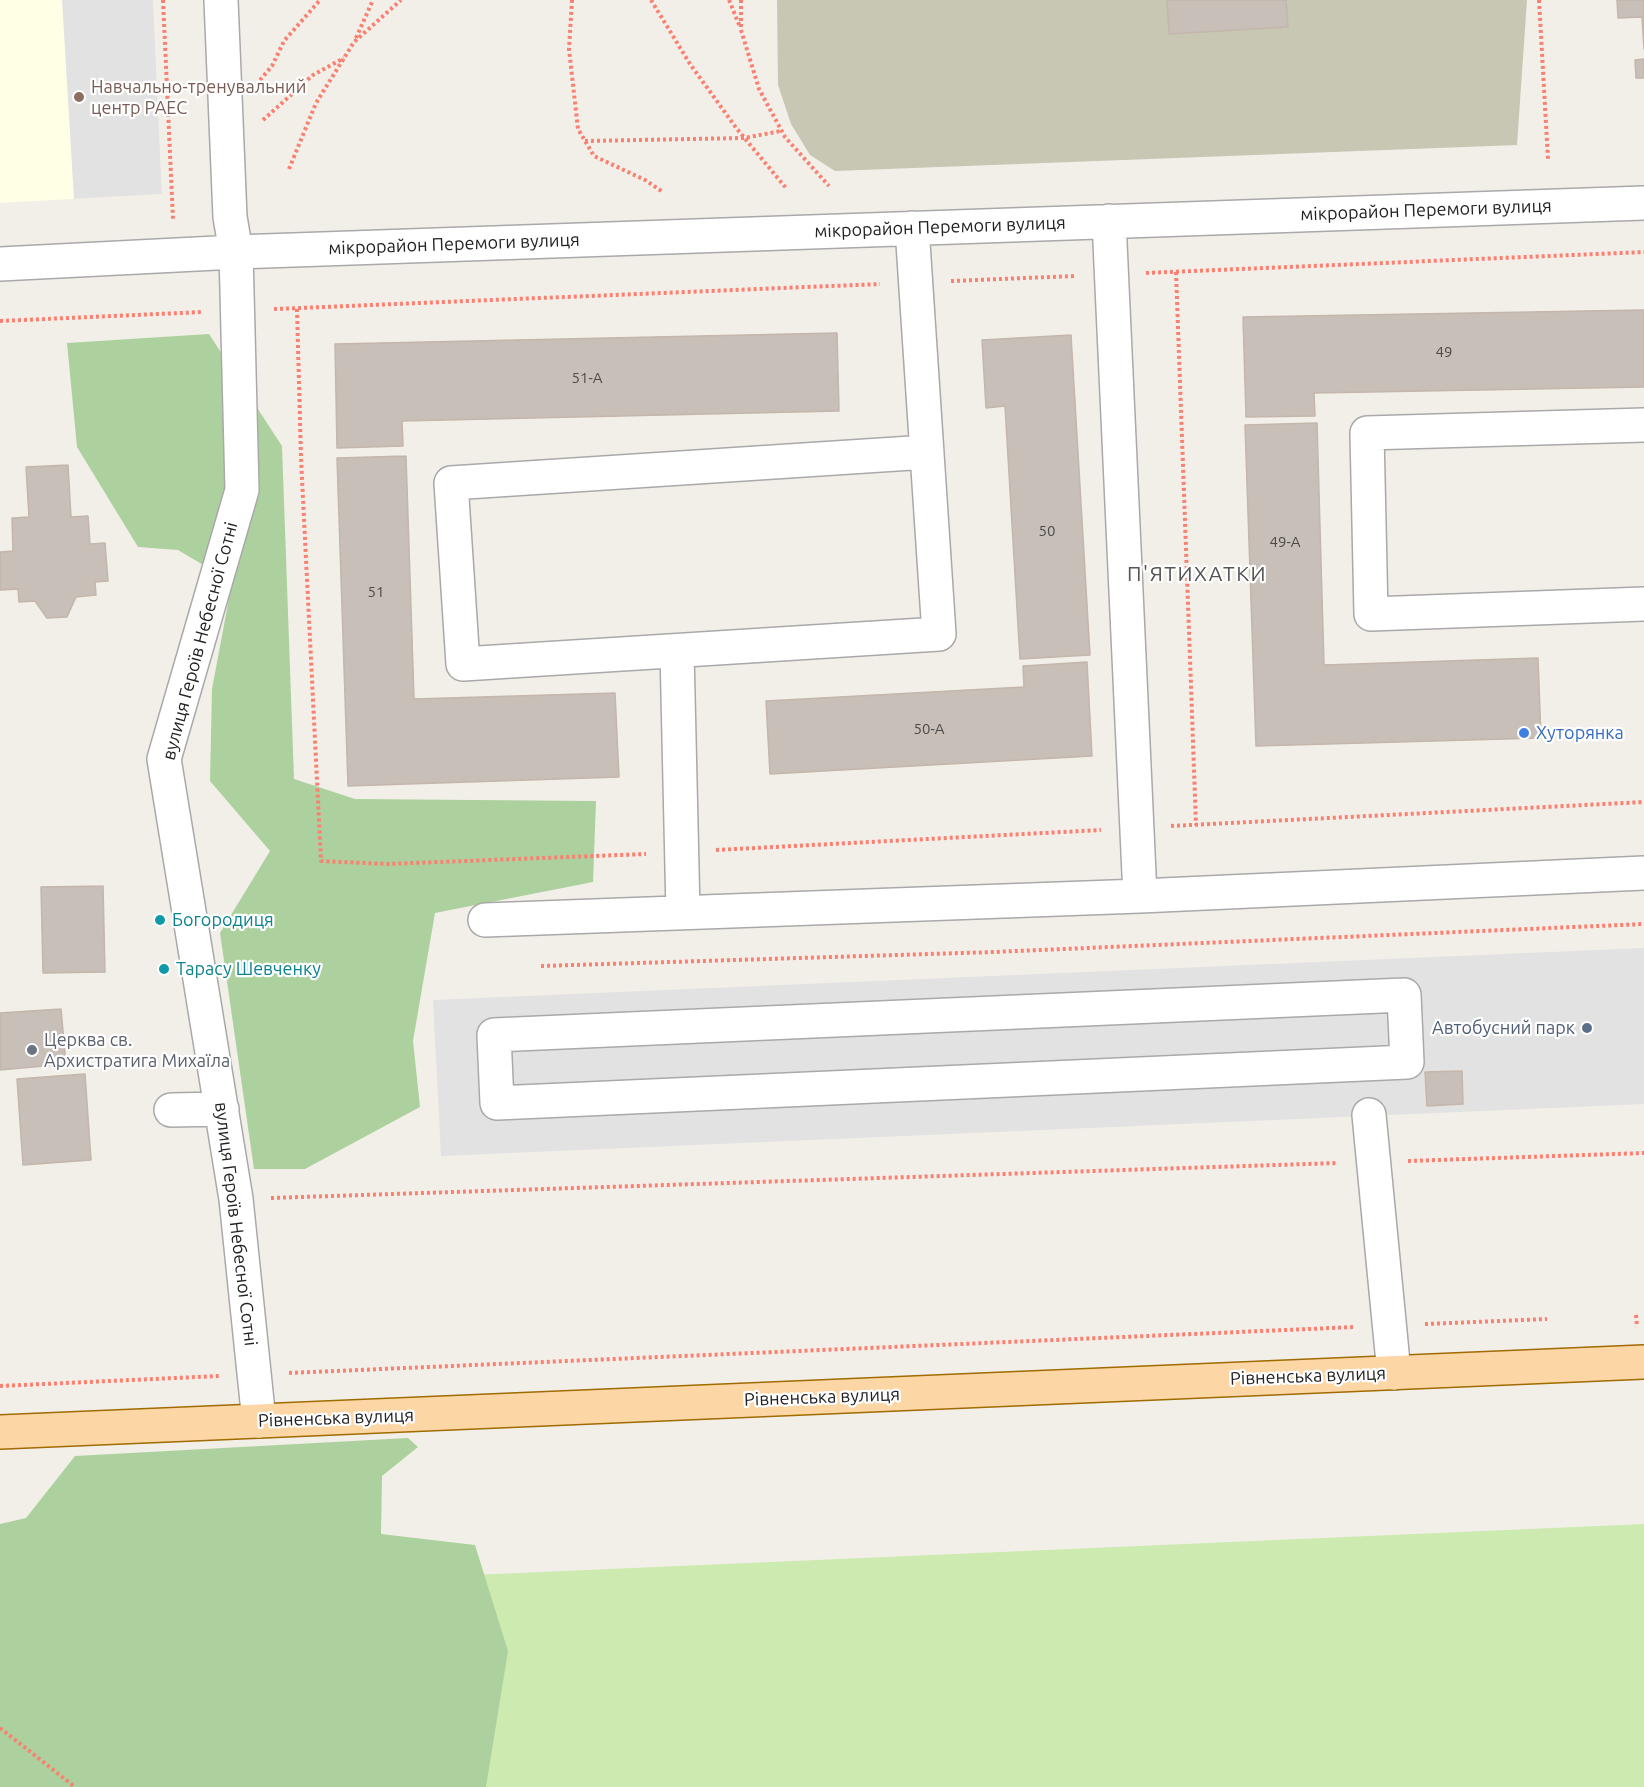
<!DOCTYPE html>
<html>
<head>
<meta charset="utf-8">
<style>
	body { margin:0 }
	canvas { display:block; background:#f2efe9 }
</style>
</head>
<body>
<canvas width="1644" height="1787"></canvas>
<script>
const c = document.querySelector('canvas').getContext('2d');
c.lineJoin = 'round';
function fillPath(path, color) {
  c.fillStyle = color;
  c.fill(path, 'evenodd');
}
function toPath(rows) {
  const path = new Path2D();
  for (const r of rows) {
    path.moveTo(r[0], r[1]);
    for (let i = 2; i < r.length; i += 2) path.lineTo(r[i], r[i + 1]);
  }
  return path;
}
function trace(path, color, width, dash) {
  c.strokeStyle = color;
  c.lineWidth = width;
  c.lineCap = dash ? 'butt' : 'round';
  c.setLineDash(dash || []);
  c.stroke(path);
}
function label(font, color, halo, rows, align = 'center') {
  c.font = font + ' Ubuntu,sans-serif';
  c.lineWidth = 4.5;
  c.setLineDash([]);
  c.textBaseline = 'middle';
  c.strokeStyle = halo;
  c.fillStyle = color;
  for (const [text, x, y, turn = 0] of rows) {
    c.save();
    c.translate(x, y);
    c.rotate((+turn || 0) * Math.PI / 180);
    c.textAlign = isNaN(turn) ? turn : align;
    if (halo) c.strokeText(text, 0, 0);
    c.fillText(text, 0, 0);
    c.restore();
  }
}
fillPath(toPath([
	[0,0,153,0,162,194,0,203]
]), '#ffffe5');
fillPath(toPath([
	[777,0,1527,0,1517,145,835,171,810,155,791,124,778,85]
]), '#c7c7b4');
fillPath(toPath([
	[1644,1524,1644,1787,470,1787,472,1575]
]), '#cdebb0');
fillPath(toPath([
	[209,334,282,446,294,779,355,799,596,801,593,882,435,913,413,1041,420,1107,305,1169,254,1169,220,933,270,851,210,781,212,689,232,582,178,550,138,547,77,447,67,343],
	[408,1438,418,1447,382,1476,381,1534,475,1545,508,1651,486,1787,0,1787,0,1524,26,1518,75,1456]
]), '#add19e');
fillPath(toPath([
	[62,0,153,0,162,194,74,199],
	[1644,948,1644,1104,441,1156,433,1000]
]), '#e2e2e2');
const building = toPath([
	[1167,0,1286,0,1288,27,1169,34,1167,0],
	[1617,0,1644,0,1644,49,1642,17,1618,18,1617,0],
	[1644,59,1644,78,1636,78,1635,60,1644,59],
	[1644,310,1644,387,1314,393,1315,416,1246,417,1243,317,1644,310],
	[837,333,839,411,402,421,403,446,337,448,335,344,837,333],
	[1071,335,1090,655,1020,659,1005,406,986,408,982,340,1071,335],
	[1317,423,1324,665,1538,658,1541,738,1256,746,1245,425,1317,423],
	[406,456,414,699,615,693,619,777,348,786,337,458,406,456],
	[68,465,71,517,88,516,90,544,105,543,108,581,95,582,96,595,76,597,67,617,47,618,35,601,19,602,18,589,0,590,0,552,13,551,12,518,29,517,26,467,68,465],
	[1087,662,1092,756,770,774,766,701,1024,687,1023,666,1087,662],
	[103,886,105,972,43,973,41,887,103,886],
	[61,1009,66,1064,0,1070,0,1013,61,1009],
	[1462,1071,1463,1104,1427,1106,1425,1072,1462,1071],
	[85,1074,91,1160,23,1165,17,1079,85,1074]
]);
fillPath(building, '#c7bfb8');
trace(building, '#c4b6ab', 1.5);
const minor = toPath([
	[221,0,230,217,236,252,242,490,164,759,236,1199,259,1421],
	[1109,221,1140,896],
	[912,228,939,634,463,664,451,483,927,452],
	[0,264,236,252,1644,203],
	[1644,425,1367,433,1371,614,1644,604],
	[677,651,683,912],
	[485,920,1140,896,1644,873],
	[1404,995,1407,1062,497,1103,494,1035,1404,995],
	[171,1110,222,1109],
	[1369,1115,1394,1373]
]);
const major = toPath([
	[0,1432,1644,1362]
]);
trace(minor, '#a9a9a9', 36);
trace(major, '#a06b00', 36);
trace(toPath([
	[163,0,173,219],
	[572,0,569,49,578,129,594,156,645,180,663,192],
	[651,0,690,64,737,129,786,188],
	[729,0,740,27],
	[741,0,741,30,759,89,785,137,829,186],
	[1539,0,1548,159],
	[356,38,373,0],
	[260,80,272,66,284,41,320,0],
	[263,120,313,75,344,58],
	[585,141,744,138,781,131],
	[289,169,316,103,354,42,401,0],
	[1176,272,1196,825],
	[1146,273,1644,252],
	[951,281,1075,276],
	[274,309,880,284],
	[297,309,301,458,321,861,387,864,646,854],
	[0,321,203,312],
	[1171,826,1644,802],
	[716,850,1101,830],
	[541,966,994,952,1644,924],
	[1408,1161,1644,1153],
	[271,1198,1337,1163],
	[1636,1315,1637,1327],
	[1425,1324,1547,1319],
	[289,1373,1355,1327],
	[0,1386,219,1376],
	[0,1728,75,1787]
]), '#fa8072', 4, [3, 3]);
trace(minor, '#fff', 33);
trace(major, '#fcd6a4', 33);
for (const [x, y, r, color] of [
	[79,97,6,"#8d6e63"],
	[1524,733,6,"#3f7fe0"],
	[160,920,6,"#0f9aa8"],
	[164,969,6,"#0f9aa8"],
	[1587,1028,6,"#5c6f8a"],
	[32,1050,6,"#6b7280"]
]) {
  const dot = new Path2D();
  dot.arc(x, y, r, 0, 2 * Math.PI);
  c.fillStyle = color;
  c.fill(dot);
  trace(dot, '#fff', 2);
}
label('15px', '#4b4948', null, [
	["49",1444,352],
	["51-А",587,378],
	["50",1047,531],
	["49-А",1285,542],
	["51",376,592],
	["50-А",929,729]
]);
label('18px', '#785e54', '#fff', [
	["Навчально-тренувальний",91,87],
	["центр РАЕС",91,108]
], 'left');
label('18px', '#222', '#fff', [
	["мікрорайон Перемоги вулиця",1426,210,-2],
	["мікрорайон Перемоги вулиця",940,227,-2],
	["мікрорайон Перемоги вулиця",454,244,-2],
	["вулиця Героїв Небесної Сотні",200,641,-75],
	["вулиця Героїв Небесної Сотні",236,1224,83],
	["Рівненська вулиця",1308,1376,-2],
	["Рівненська вулиця",822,1397,-2],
	["Рівненська вулиця",336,1418,-2]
]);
label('18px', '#366cbe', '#fff', [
	["Хуторянка",1536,733]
], 'left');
label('18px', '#0d838f', '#fff', [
	["Богородиця",172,920],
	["Тарасу Шевченку",176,969]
], 'left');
label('18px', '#4e5e75', '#fff', [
	["Автобусний парк",1575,1028]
], 'right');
label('18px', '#5b616d', '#fff', [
	["Церква св.",44,1040],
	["Архистратига Михаїла",44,1061]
], 'left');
c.letterSpacing = '1.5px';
label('21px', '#555', '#fff', [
	["П'ЯТИХАТКИ",1197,574]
]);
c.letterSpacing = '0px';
</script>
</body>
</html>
